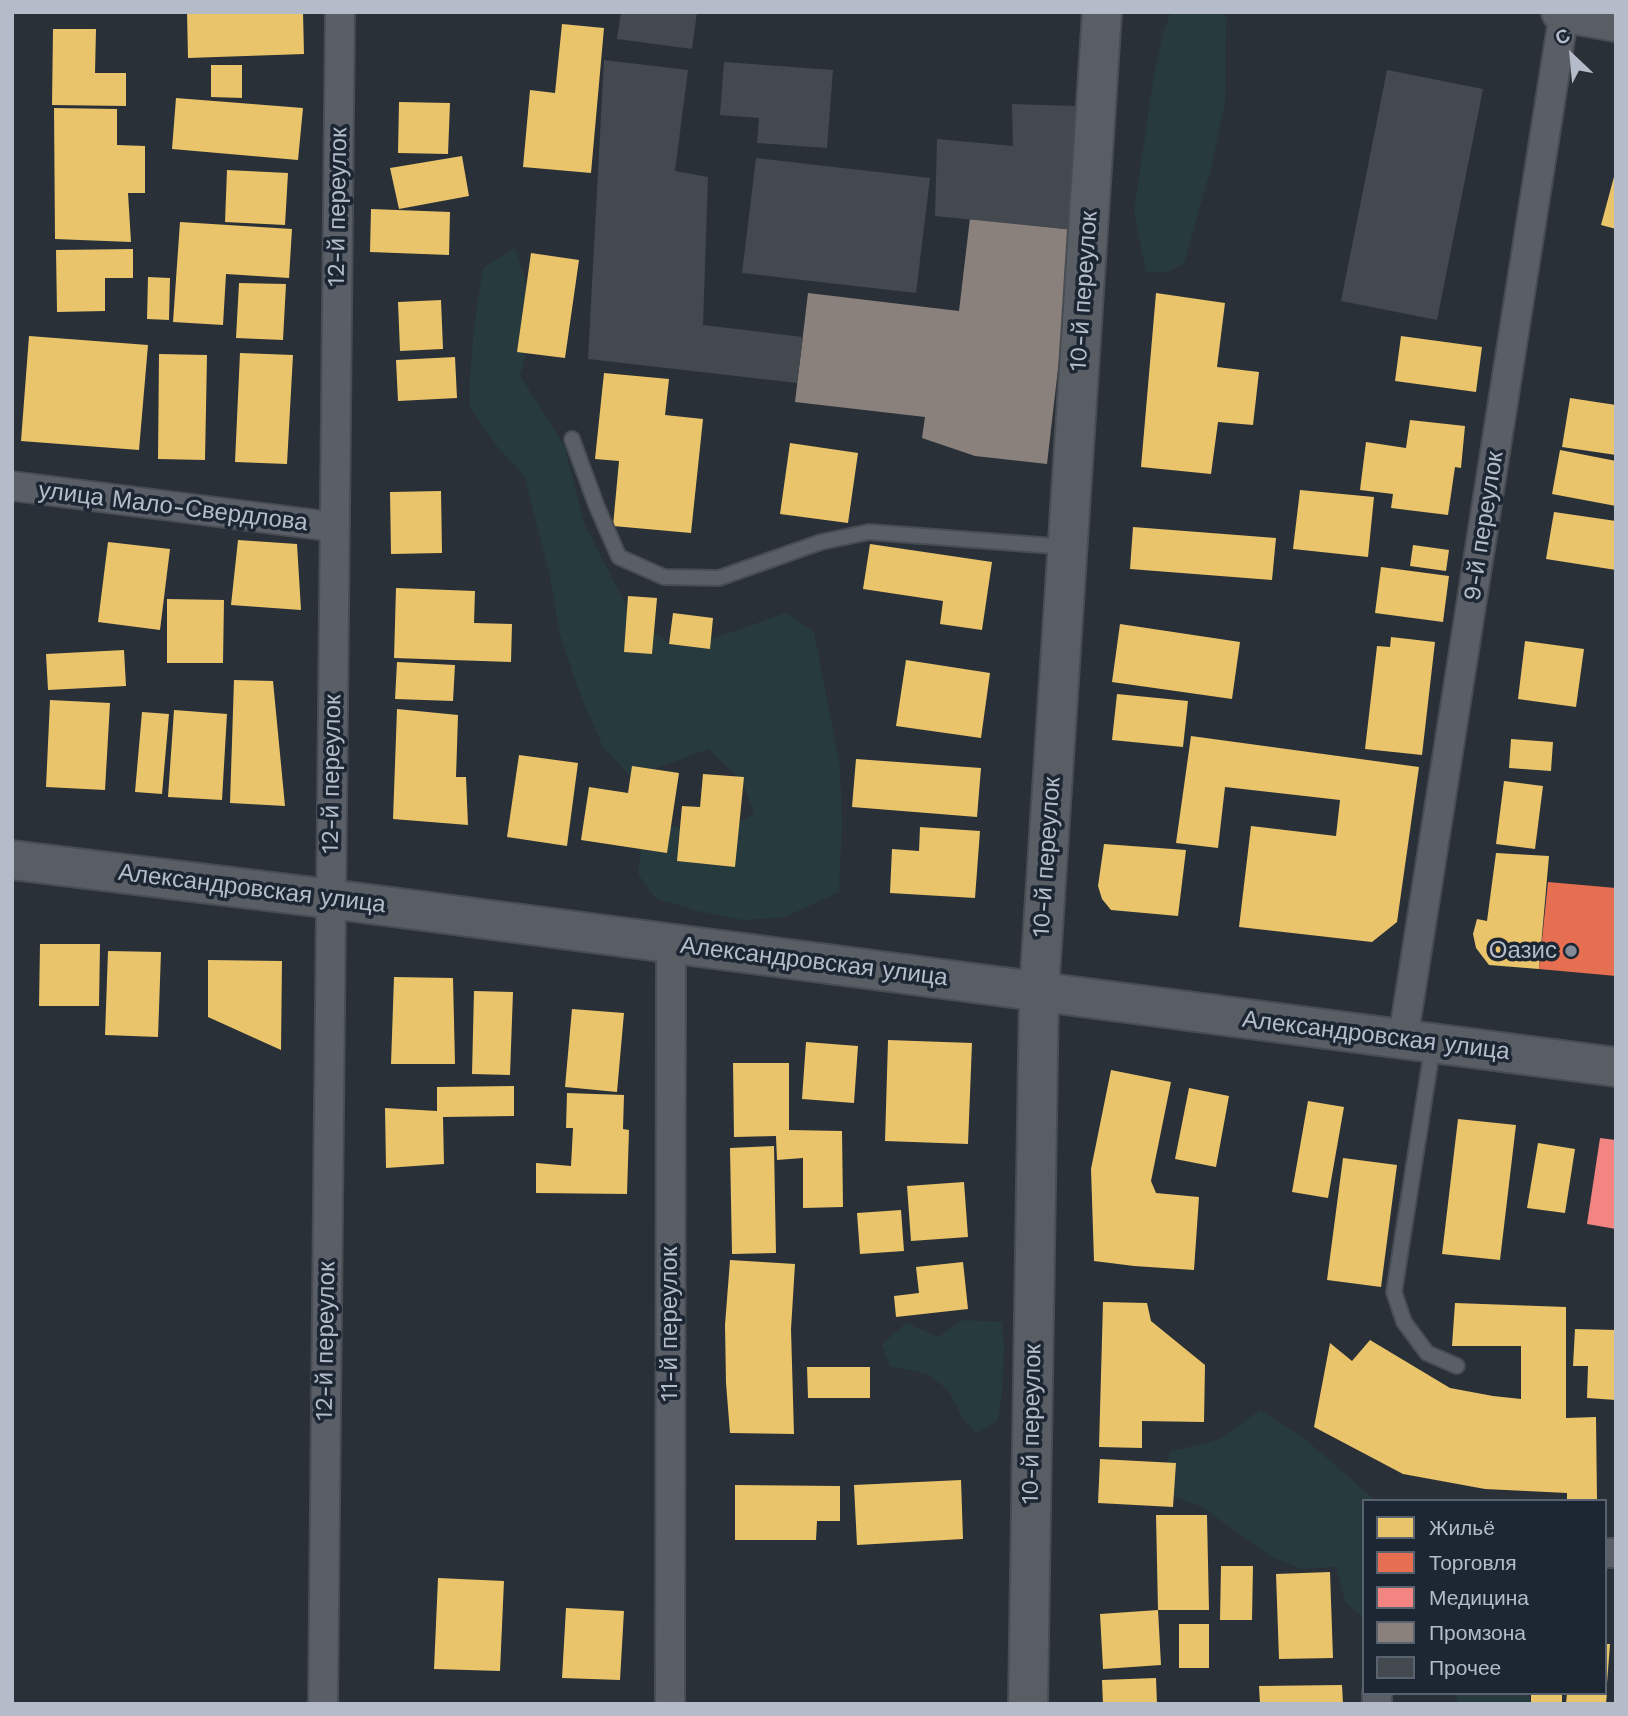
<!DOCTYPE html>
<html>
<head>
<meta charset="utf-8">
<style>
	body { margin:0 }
	#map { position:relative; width:1628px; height:1716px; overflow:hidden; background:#2a3038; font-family:"Work Sans",sans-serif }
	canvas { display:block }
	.frame { position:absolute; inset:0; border:14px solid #b4bcc9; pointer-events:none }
	.legend { position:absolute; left:1362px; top:1499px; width:245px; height:196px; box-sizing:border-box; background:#1d2633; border:2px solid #59626f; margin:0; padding:9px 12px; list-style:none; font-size:21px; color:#b4bcc9 }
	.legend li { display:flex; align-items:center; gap:14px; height:35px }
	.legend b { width:35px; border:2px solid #59626f }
	.north { position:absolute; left:1537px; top:21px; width:70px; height:70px; -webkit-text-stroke:5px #1d2633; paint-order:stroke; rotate:334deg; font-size:19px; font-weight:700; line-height:28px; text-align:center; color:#b4bcc9 }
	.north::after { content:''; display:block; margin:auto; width:24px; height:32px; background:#b4bcc9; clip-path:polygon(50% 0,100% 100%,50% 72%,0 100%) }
</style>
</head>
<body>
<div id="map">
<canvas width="1628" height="1716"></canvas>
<div class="frame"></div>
<ul class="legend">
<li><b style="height:19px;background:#e9c46a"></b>Жильё</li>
<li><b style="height:19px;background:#e76f51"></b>Торговля</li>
<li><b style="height:19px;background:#f28482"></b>Медицина</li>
<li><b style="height:19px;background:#8a817c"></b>Промзона</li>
<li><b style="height:19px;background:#444950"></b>Прочее</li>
</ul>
<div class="north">С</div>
</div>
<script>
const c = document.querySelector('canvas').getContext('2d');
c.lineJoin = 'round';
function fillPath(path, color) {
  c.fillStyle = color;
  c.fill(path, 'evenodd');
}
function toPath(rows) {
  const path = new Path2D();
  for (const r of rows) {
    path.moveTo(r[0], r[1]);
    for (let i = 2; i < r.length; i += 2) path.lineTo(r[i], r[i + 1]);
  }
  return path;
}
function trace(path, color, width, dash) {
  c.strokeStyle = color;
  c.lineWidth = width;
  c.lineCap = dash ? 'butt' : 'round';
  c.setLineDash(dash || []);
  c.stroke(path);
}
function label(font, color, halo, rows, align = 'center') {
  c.font = font + ' "Work Sans",sans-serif';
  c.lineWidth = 7;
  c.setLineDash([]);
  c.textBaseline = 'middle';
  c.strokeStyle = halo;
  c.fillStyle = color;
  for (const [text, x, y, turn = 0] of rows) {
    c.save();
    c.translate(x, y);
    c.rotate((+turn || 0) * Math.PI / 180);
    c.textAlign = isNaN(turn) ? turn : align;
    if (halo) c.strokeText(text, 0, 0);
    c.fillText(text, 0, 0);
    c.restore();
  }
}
fillPath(toPath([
	[1171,12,1226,12,1225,103,1212,164,1184,263,1167,272,1146,273,1134,211,1154,74,1164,30],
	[515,248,535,311,533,330,520,375,565,447,584,523,630,613,672,646,712,639,786,613,814,632,840,766,842,825,839,892,785,917,743,920,698,911,655,898,638,874,643,833,674,826,711,837,754,814,742,781,709,749,631,777,603,747,580,694,560,635,550,576,524,475,499,449,470,408,470,376,474,327,483,268],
	[963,1320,1002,1322,1004,1348,1002,1393,998,1420,976,1434,962,1417,949,1391,928,1374,890,1366,882,1345,906,1323,938,1337],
	[1260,1410,1305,1439,1376,1501,1364,1501,1364,1618,1345,1602,1336,1567,1303,1569,1273,1558,1202,1507,1159,1491,1170,1452,1220,1439],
	[1455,1693,1526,1693,1534,1704,1458,1704]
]), '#273a3e');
fillPath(toPath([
	[187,12,303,12,304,54,188,58],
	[562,24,604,28,591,173,523,167,530,90,555,93],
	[53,29,96,29,95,73,126,73,126,106,52,105],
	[211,65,242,65,242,98,211,97],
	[176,98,303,108,298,160,172,149],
	[399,102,450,103,448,154,398,153],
	[54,108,117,109,117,145,145,146,145,193,128,193,131,242,55,239],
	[462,156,469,196,399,209,390,168],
	[227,170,288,173,285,225,225,222],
	[1615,173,1616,173,1616,229,1601,225],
	[371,209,450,212,449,255,370,252],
	[180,222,292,229,289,278,226,274,223,325,173,322],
	[133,249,133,278,105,278,105,311,57,312,56,250],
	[531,253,579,260,565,358,517,352],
	[148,277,170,278,169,320,147,319],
	[239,283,286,284,283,340,236,338],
	[1156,293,1225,303,1217,367,1259,372,1253,425,1218,422,1211,474,1141,467],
	[441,300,443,349,400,351,398,302],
	[29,336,148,345,139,450,21,441],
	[1401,336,1482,347,1476,392,1395,381],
	[240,353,293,355,287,464,235,462],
	[159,354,207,355,205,460,158,459],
	[455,357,457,398,398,401,396,360],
	[604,373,669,379,665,415,703,419,691,533,613,526,619,461,595,459],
	[1570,398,1616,405,1616,455,1562,447],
	[1410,420,1465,426,1461,468,1455,467,1448,515,1391,508,1393,494,1360,490,1366,442,1406,448],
	[790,443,858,453,848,523,780,514],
	[1560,450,1616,461,1616,506,1552,494],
	[1300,490,1374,497,1368,557,1293,549],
	[441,491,442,553,391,554,390,492],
	[1554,512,1616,521,1616,570,1546,559],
	[1133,527,1276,538,1272,580,1130,569],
	[238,540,297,544,301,610,231,605],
	[108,542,170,549,160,630,98,622],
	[870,544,992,562,982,630,940,624,943,601,863,589],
	[1413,545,1449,550,1446,571,1410,566],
	[1381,567,1449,576,1443,622,1375,613],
	[396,588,475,591,474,623,512,624,511,662,394,658],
	[628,596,657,598,652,654,624,652],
	[167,599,224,600,223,663,167,663],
	[673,613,713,618,710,649,669,644],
	[1120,624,1240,642,1232,699,1112,682],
	[1391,637,1435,642,1422,755,1365,749,1377,646,1390,647],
	[1525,641,1584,649,1576,707,1518,699],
	[124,650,126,686,48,690,46,654],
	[906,660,990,673,981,738,896,726],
	[397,662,455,665,453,701,395,699],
	[234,680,273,681,285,806,230,803],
	[1117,694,1188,701,1183,747,1112,740],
	[50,700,110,703,105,790,46,787],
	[397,709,458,715,456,777,466,777,468,825,393,819],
	[174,710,227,714,222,800,168,797],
	[142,712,169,714,162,794,135,792],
	[1191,736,1419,767,1397,922,1372,942,1239,927,1251,826,1336,836,1340,800,1225,787,1218,848,1176,843],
	[1511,739,1553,742,1551,771,1509,768],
	[519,755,578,763,567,846,507,837],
	[856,759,981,768,977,817,852,807],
	[632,766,679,773,667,853,581,840,589,787,628,793],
	[703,774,744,777,735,867,677,861,682,806,700,807],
	[1504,781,1543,786,1535,849,1496,844],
	[920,827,980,831,975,898,890,893,892,849,919,851],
	[1104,844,1186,850,1178,916,1111,910,1102,899,1098,886],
	[1496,853,1549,856,1539,969,1489,965,1476,948,1473,934,1477,919,1487,921],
	[40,944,100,944,99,1006,39,1006],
	[108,951,161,952,158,1037,105,1035],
	[208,960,282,961,281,1050,208,1017],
	[394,977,453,978,455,1064,391,1064],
	[474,991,513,992,510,1075,472,1074],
	[572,1009,624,1013,617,1092,565,1087],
	[888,1040,972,1043,968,1144,885,1141],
	[806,1042,858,1046,854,1103,802,1099],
	[733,1063,789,1063,789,1130,842,1131,843,1207,803,1208,803,1158,777,1160,776,1136,734,1137],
	[1111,1070,1171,1082,1151,1181,1156,1193,1199,1197,1194,1270,1134,1266,1094,1261,1091,1169],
	[514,1086,514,1116,443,1117,444,1164,386,1168,385,1108,437,1111,437,1087],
	[1189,1088,1229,1096,1216,1167,1175,1159],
	[567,1093,624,1095,623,1129,629,1130,627,1194,536,1193,536,1163,571,1166,573,1128,566,1128],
	[1308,1101,1344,1107,1328,1198,1292,1192],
	[1458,1119,1516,1125,1500,1260,1442,1254],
	[1538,1143,1575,1149,1565,1213,1527,1208],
	[774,1146,776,1253,732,1254,730,1148],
	[1343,1158,1397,1165,1381,1287,1327,1280],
	[964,1182,968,1237,911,1241,907,1186],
	[901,1210,904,1251,860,1254,857,1213],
	[730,1260,795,1264,791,1329,794,1434,730,1433,726,1383,725,1325],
	[963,1262,968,1309,896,1317,894,1296,919,1293,916,1267],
	[1103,1302,1147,1303,1151,1321,1205,1365,1204,1422,1142,1421,1142,1448,1099,1447],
	[1455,1303,1566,1307,1566,1418,1596,1417,1597,1501,1567,1501,1567,1493,1485,1489,1403,1474,1314,1427,1330,1343,1352,1361,1370,1340,1450,1388,1493,1396,1521,1399,1521,1346,1452,1346],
	[1575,1329,1616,1330,1616,1400,1587,1398,1588,1366,1573,1366],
	[807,1367,870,1367,870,1398,808,1398],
	[1100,1459,1176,1463,1173,1507,1098,1503],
	[961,1480,963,1539,857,1545,854,1485],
	[735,1485,840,1486,840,1521,817,1521,816,1540,735,1540],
	[1156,1515,1207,1515,1209,1610,1158,1610],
	[1221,1566,1253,1566,1252,1620,1220,1620],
	[1330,1572,1333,1658,1279,1659,1276,1574],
	[438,1578,504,1581,500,1671,434,1669],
	[566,1608,624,1611,620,1680,562,1678],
	[1158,1610,1161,1665,1103,1669,1100,1614],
	[1179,1624,1209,1624,1209,1668,1179,1668],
	[1605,1644,1610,1644,1607,1683,1605,1683],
	[1156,1678,1157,1704,1103,1704,1102,1680],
	[1342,1685,1343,1704,1260,1704,1259,1686],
	[1531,1693,1562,1693,1562,1704,1531,1704],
	[1567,1693,1607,1693,1606,1704,1566,1704]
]), '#e9c46a');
fillPath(toPath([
	[1548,882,1616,888,1616,976,1539,969]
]), '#e76f51');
fillPath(toPath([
	[1600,1138,1616,1140,1616,1229,1587,1224]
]), '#f28482');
fillPath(toPath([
	[970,218,1074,230,1047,464,975,456,922,438,925,417,795,402,808,293,959,311]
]), '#8a817c');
fillPath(toPath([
	[621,12,697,12,692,49,617,39],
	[604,60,688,70,675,171,708,177,703,325,803,337,797,383,588,359],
	[724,62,833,70,827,148,757,143,759,118,720,115],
	[1387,70,1483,89,1437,320,1341,301],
	[1012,104,1075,106,1074,230,935,216,937,139,1013,146],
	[756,158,930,178,916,293,742,273]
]), '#444950');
const lane = toPath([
	[572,439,597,507,619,557,664,577,719,578,821,542,869,532,1067,547],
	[1433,1044,1394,1292,1404,1322,1427,1353,1457,1366]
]);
const street = toPath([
	[12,486,335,527],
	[1403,1039,1564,13],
	[1605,1553,1616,1553],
	[323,1704,340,12],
	[670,1704,671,943],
	[1377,1704,1377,1693]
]);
const secondary = toPath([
	[1561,12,1616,22],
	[12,860,331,899,1616,1067],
	[1028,1704,1039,991,1102,12]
]);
trace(lane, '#484c53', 18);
trace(street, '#484c53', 32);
trace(secondary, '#484c53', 42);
trace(lane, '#5a5e66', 14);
trace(street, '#5a5e66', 28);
trace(secondary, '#595d64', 38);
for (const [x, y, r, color] of [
	[1571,951,7,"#848b96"]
]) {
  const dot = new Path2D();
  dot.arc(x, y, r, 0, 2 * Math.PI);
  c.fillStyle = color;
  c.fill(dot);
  trace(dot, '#1d2633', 2.5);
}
label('24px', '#b4bcc9', '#1d2633', [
	["12-й переулок",338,207,-89],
	["10-й переулок",1084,291,-86],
	["улица Мало-Свердлова",173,507,7],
	["9-й переулок",1484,526,-81],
	["12-й переулок",332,774,-89],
	["10-й переулок",1047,857,-86],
	["Александровская улица",252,889,7],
	["Александровская улица",814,962,7],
	["Александровская улица",1376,1036,7],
	["11-й переулок",670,1324,-90],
	["12-й переулок",326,1341,-89],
	["10-й переулок",1032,1424,-89]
]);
label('24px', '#b4bcc9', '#1d2633', [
	["Оазис",1557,951]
], 'right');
</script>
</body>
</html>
